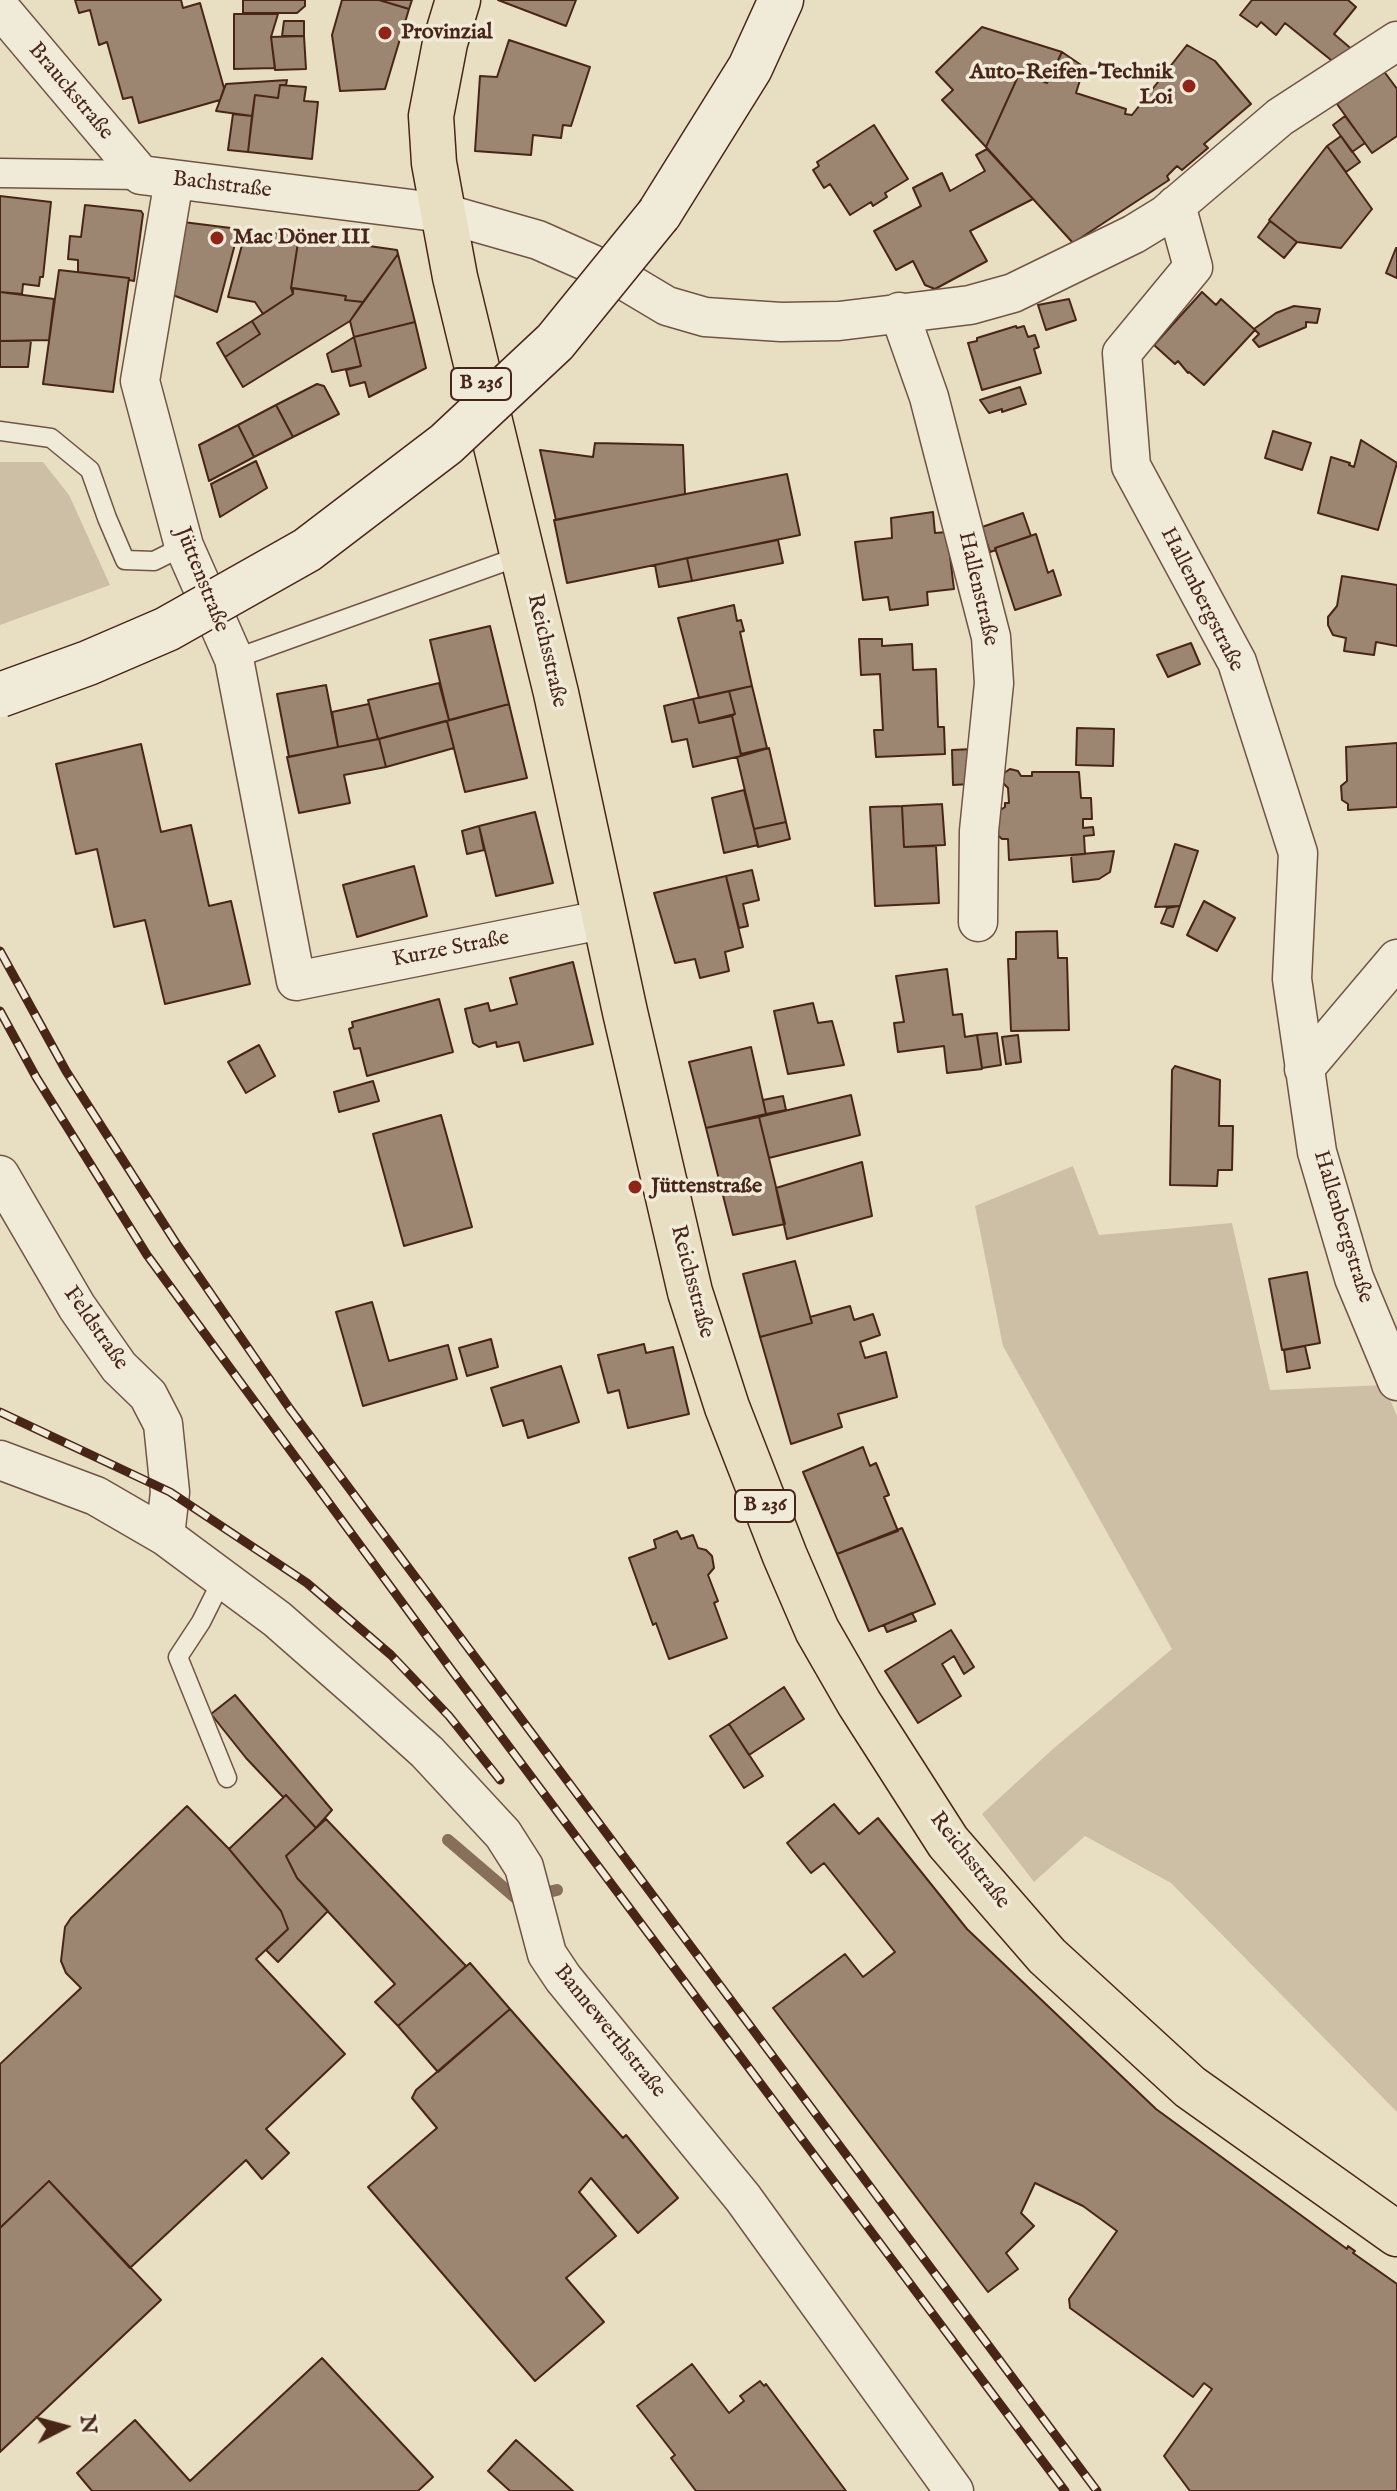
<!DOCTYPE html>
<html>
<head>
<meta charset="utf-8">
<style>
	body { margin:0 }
	#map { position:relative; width:1397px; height:2491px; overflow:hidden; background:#e8dfc3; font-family:"IM FELL English",serif }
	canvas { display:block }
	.north { position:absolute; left:24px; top:2387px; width:80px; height:80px; -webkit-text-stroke:6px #f0ead8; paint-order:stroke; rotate:84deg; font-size:22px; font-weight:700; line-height:32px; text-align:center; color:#492518 }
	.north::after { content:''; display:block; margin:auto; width:28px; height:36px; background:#492518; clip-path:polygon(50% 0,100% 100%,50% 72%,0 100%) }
</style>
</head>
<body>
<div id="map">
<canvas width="1397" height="2491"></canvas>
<div class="north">N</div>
</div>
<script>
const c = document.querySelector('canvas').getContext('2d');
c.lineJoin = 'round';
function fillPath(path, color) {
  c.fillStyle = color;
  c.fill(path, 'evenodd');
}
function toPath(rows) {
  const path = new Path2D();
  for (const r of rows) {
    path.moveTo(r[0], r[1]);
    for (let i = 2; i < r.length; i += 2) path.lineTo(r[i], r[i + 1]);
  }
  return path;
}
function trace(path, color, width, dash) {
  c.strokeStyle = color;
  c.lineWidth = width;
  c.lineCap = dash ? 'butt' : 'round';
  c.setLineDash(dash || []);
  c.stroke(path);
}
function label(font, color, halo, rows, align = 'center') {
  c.font = font + ' "IM FELL English",serif';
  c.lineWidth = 7;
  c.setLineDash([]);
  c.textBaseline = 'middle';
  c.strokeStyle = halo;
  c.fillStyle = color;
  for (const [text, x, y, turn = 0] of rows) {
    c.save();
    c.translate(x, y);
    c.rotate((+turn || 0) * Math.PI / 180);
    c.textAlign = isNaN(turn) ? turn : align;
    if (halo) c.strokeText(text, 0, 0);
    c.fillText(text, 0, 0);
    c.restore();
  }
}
fillPath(toPath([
	[0,462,43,462,69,495,110,585,0,625],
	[1073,1166,1099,1235,1232,1223,1270,1390,1384,1385,1397,1416,1397,2112,1171,1883,1085,1836,1034,1882,982,1814,1054,1748,1172,1649,1003,1346,975,1206]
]), '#cdbfa6');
trace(toPath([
	[448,1840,517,1899,557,1890]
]), '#886f5c', 12);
const building = toPath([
	[75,0,181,0,183,8,200,3,224,88,220,100,139,123,132,97,123,99,107,42,99,45,90,10,79,13,75,0],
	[243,0,305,0,305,6,297,13,243,13,243,0],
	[342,0,379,0,409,9,385,89,340,91,332,35,342,0],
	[379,0,412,0,409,9,379,0],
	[498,0,576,0,566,26,498,0],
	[1252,0,1348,0,1356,7,1334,34,1355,52,1336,64,1285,23,1276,35,1261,22,1257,27,1240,15,1252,0],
	[234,14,278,14,271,37,275,68,234,69,234,14],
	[284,21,304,21,304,36,282,36,284,21],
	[982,27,1062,52,1047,83,1020,72,986,147,942,100,953,90,936,72,982,27],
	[304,36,306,69,275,70,271,37,304,36],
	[509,40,590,67,571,126,563,125,561,138,533,135,531,155,475,151,480,76,497,77,509,40],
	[1187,45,1215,61,1251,104,1204,144,1208,148,1182,170,1177,166,1167,176,1169,180,1073,243,986,147,1020,72,1047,83,1062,52,1084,67,1076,93,1126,109,1125,114,1132,115,1187,45],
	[1383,70,1397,89,1397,136,1372,153,1337,104,1383,70],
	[287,80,286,85,280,85,278,98,255,95,252,116,216,111,226,84,287,80],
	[280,85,306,87,304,101,318,102,312,159,248,152,255,95,278,98,280,85],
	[233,114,252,116,248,152,228,150,233,114],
	[1345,116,1365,143,1352,152,1333,125,1345,116],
	[874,125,908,179,885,193,887,197,873,206,871,202,850,215,830,184,824,188,813,170,819,166,817,162,874,125],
	[1341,136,1360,162,1346,172,1327,146,1341,136],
	[1327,146,1372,209,1341,248,1297,242,1269,220,1327,146],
	[987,149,1033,199,970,231,987,261,935,289,925,285,913,261,896,270,874,231,921,206,913,188,942,173,950,191,985,171,976,155,987,149],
	[0,196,51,202,43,277,40,277,39,286,23,284,22,294,0,292,0,196],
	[85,205,141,211,143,214,134,281,129,280,129,278,78,272,78,260,68,259,70,236,81,237,85,205],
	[1270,221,1297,242,1284,258,1258,237,1270,221],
	[183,222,239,229,217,312,165,292,183,222],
	[246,230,299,236,291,288,293,294,263,314,255,302,228,297,246,230],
	[299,236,397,250,398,254,363,302,345,300,346,296,291,288,299,236],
	[1396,248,1397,248,1397,278,1386,273,1396,248],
	[398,254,415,322,354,337,350,321,398,254],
	[59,270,129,278,113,392,43,384,59,270],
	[293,288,346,296,345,300,363,302,350,321,243,387,225,357,260,334,252,321,293,294,293,288],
	[0,292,54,299,49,340,0,341,0,292],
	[1202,292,1216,305,1221,299,1254,329,1276,313,1294,306,1320,309,1317,323,1306,322,1306,327,1259,347,1253,340,1259,334,1255,330,1204,385,1189,372,1188,373,1178,361,1175,364,1154,345,1202,292],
	[1069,299,1076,320,1046,330,1038,305,1069,299],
	[252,321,260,334,225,357,217,343,252,321],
	[415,322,426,368,369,397,365,382,350,386,346,370,361,366,354,337,415,322],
	[1016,326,1017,328,1024,326,1028,337,1035,335,1039,347,1034,349,1041,373,982,390,968,343,977,341,977,338,1016,326],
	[354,337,361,366,332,372,327,354,354,337],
	[0,341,31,341,28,367,0,367,0,341],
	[317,384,324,386,339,414,293,437,276,405,317,384],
	[1020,387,1026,404,1002,412,1002,409,989,413,980,400,1020,387],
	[276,405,293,437,254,457,238,425,276,405],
	[238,425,254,457,209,481,199,445,238,425],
	[1273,431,1311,443,1302,470,1265,458,1273,431],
	[1361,440,1397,463,1378,530,1318,513,1331,457,1350,463,1349,465,1354,467,1361,440],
	[595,443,683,445,685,494,556,520,540,450,593,457,595,443],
	[256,461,267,488,220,517,211,484,256,461],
	[787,474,800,535,567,583,554,520,787,474],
	[933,512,935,533,947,532,954,589,927,592,928,605,890,610,888,597,863,600,855,542,892,538,891,518,933,512],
	[1023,513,1031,536,995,548,996,550,990,552,982,527,1023,513],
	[1036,534,1048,573,1053,570,1061,595,1015,610,995,548,1036,534],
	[778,540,783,563,692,581,687,558,778,540],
	[687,558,692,581,659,587,655,565,687,558],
	[1342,576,1397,585,1397,646,1376,642,1374,655,1344,651,1346,638,1333,635,1328,625,1328,617,1337,606,1342,576],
	[734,605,737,621,741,620,744,631,740,632,752,686,699,698,678,618,734,605],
	[490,626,509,704,449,720,430,640,490,626],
	[859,639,882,639,882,646,912,644,913,670,936,669,938,727,944,727,945,754,876,757,874,730,883,730,880,674,861,675,859,639],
	[1191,643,1200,664,1168,677,1157,655,1191,643],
	[439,683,449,720,378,739,368,700,439,683],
	[326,685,338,747,289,757,277,694,326,685],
	[752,686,767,748,741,754,732,716,735,714,729,691,752,686],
	[729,691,735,714,699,723,693,699,729,691],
	[693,699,699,723,732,716,741,756,693,767,687,739,672,742,664,706,693,699],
	[369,704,378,739,338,747,332,712,369,704],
	[509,704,527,778,465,792,447,721,509,704],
	[447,721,454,748,386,767,379,739,447,721],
	[1077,728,1114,729,1113,766,1076,765,1077,728],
	[379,739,386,767,344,775,350,803,299,813,287,757,379,739],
	[1397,743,1397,807,1348,810,1348,804,1342,800,1341,786,1347,781,1346,747,1397,743],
	[141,744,161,832,191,825,209,906,231,901,250,984,165,1004,145,920,114,927,97,849,76,854,56,764,141,744],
	[769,748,786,822,754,829,737,757,769,748],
	[973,749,971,784,953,785,952,750,973,749],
	[1010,769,1018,771,1021,776,1032,776,1032,772,1079,772,1081,798,1091,798,1092,819,1083,819,1083,828,1093,827,1094,835,1084,836,1085,854,1009,860,1008,839,1002,839,994,832,994,814,1005,807,1005,803,1009,803,1008,788,1002,782,1001,775,1010,769],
	[744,790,758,845,724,853,712,798,744,790],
	[942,804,945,845,904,847,902,806,942,804],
	[902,806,904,847,936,846,939,903,875,906,870,807,902,806],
	[535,812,553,883,496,896,479,826,535,812],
	[786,822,790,839,758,847,754,829,786,822],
	[479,826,484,850,467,854,462,831,479,826],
	[1175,844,1198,851,1173,927,1161,923,1167,908,1179,906,1155,907,1175,844],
	[1114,851,1110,872,1099,879,1073,882,1071,855,1114,851],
	[414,866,427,916,357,937,343,885,414,866],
	[752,870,759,900,743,904,748,926,739,928,726,876,752,870],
	[726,876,743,947,725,952,729,971,700,978,695,959,675,963,654,893,726,876],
	[1204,901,1235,918,1217,951,1187,935,1204,901],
	[1057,931,1058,958,1067,958,1069,1030,1011,1031,1008,959,1016,959,1016,932,1057,931],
	[573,962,593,1044,524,1061,519,1042,497,1047,496,1042,479,1047,473,1043,465,1009,488,1003,490,1011,517,1004,510,978,573,962],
	[947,969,953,1015,962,1014,965,1037,977,1035,982,1069,947,1073,944,1046,898,1052,894,1023,904,1022,896,976,947,969],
	[439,999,453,1052,367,1076,360,1048,354,1049,349,1029,353,1027,352,1022,439,999],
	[813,1003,818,1023,832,1021,844,1065,788,1074,774,1011,813,1003],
	[997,1033,1001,1065,982,1068,977,1035,997,1033],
	[1018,1035,1021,1062,1006,1064,1002,1037,1018,1035],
	[259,1045,275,1076,246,1093,228,1062,259,1045],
	[751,1047,766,1114,706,1128,689,1062,751,1047],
	[1175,1066,1220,1080,1219,1126,1233,1126,1232,1170,1218,1170,1217,1186,1170,1185,1172,1070,1175,1066],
	[373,1081,379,1101,339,1112,334,1092,373,1081],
	[851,1095,860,1135,769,1158,759,1117,851,1095],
	[783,1096,786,1110,766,1114,763,1100,783,1096],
	[441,1115,472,1227,404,1246,373,1134,441,1115],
	[759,1117,785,1224,733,1235,706,1128,759,1117],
	[862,1162,872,1216,787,1239,776,1188,862,1162],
	[795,1261,812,1323,760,1337,743,1274,795,1261],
	[1307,1272,1320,1343,1282,1350,1269,1279,1307,1272],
	[372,1302,389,1361,448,1345,457,1379,363,1406,336,1312,372,1302],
	[850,1306,854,1320,873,1314,880,1335,860,1342,865,1358,886,1352,897,1397,838,1414,842,1427,791,1444,760,1337,812,1323,810,1317,850,1306],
	[491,1339,498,1367,467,1376,459,1348,491,1339],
	[644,1344,646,1353,673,1347,689,1414,628,1428,619,1390,608,1393,598,1355,644,1344],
	[1305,1346,1310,1368,1287,1372,1284,1350,1305,1346],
	[561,1366,579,1422,528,1438,523,1420,503,1426,491,1388,561,1366],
	[863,1447,870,1466,876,1463,889,1495,884,1497,898,1531,837,1554,803,1472,863,1447],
	[902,1528,935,1604,869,1631,837,1554,902,1528],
	[677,1531,681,1539,693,1535,698,1548,706,1550,712,1556,714,1568,708,1575,718,1601,714,1603,727,1638,669,1659,656,1623,653,1625,629,1558,656,1548,654,1540,677,1531],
	[912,1613,916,1621,887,1632,884,1625,912,1613],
	[951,1630,974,1667,964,1674,954,1656,942,1664,961,1696,918,1723,885,1671,951,1630],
	[784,1687,804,1719,749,1755,729,1724,784,1687],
	[235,1695,332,1810,316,1828,286,1795,283,1797,246,1758,211,1714,235,1695],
	[729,1724,763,1776,744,1788,710,1736,729,1724],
	[286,1795,316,1828,286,1856,297,1878,328,1911,278,1962,266,1950,288,1929,281,1911,229,1849,286,1795],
	[834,1804,859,1834,878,1818,967,1929,1156,2109,1347,2249,1348,2246,1355,2251,1353,2253,1397,2284,1397,2491,1190,2491,1164,2456,1212,2389,1204,2383,1193,2397,1070,2308,1069,2299,1117,2231,1083,2206,1035,2183,1021,2213,1034,2226,1006,2253,1018,2269,988,2292,773,2008,845,1954,863,1977,895,1952,824,1863,811,1873,787,1843,834,1804],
	[187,1806,229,1849,281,1911,288,1929,256,1959,345,2054,266,2129,289,2153,262,2179,246,2160,130,2268,49,2181,0,2228,0,2064,81,1988,66,1973,61,1961,65,1927,71,1918,187,1806],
	[326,1819,466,1966,398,2026,375,2002,395,1984,297,1878,286,1856,326,1819],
	[470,1963,510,2009,438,2072,398,2026,470,1963],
	[510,2009,623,2138,626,2135,678,2198,638,2233,591,2178,579,2192,616,2236,566,2278,604,2322,535,2381,368,2187,437,2128,412,2098,416,2090,510,2009],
	[49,2181,161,2300,0,2452,0,2228,49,2181],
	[322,2358,433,2477,418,2491,92,2491,77,2473,135,2420,190,2481,322,2358],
	[692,2364,729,2413,744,2401,740,2396,760,2381,764,2386,766,2384,846,2491,696,2491,671,2458,675,2455,637,2406,692,2364],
	[516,2440,573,2491,510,2491,488,2471,516,2440]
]);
fillPath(building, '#9c8671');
trace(building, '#492518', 2);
const service = toPath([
	[0,431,51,438,90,470,107,518,125,560,154,561,184,546],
	[234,659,523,555],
	[222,1580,201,1622,178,1657,227,1778]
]);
const pedestrian = toPath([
	[0,173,141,175]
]);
const minor = toPath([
	[0,8,141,175,443,213,538,240,610,272,667,306,705,317,781,322,839,321,970,305,1013,293,1134,234,1165,215,1280,117,1397,41],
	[174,180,140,381,184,546,234,659,296,981,606,919],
	[1176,205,1193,267,1122,353,1131,466,1237,662,1298,853,1292,979,1317,1152,1354,1278,1397,1381],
	[899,312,929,397,991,637,994,683,979,831,978,922],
	[1304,1069,1397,959],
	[0,1175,77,1307,119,1367,148,1395,163,1424,170,1492,165,1536],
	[0,1460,96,1496,165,1536,277,1619,367,1698,427,1752,503,1834,524,1867,547,1954,563,1978,743,2198,954,2491]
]);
const secondary = toPath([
	[659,214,750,68,781,0]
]);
const primary = toPath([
	[458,0,445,43,431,116,434,163,455,277,556,693,625,1012,690,1292,727,1407,785,1556,817,1630,859,1703,948,1842,1047,1956,1190,2087,1397,2234]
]);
trace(service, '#715443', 21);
trace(pedestrian, '#715443', 31);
trace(minor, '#715443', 41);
trace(secondary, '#492518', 47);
trace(primary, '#492518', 47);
trace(service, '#f0ead8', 18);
trace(pedestrian, '#f0ead8', 28);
trace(minor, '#f0ead8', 38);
trace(secondary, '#f0ead8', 44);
trace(primary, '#e8dfc3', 44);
const rail = toPath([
	[0,951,66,1071,176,1243,290,1409,1097,2491],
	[0,1011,36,1077,147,1255,453,1672,1065,2491],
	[0,1412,170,1492,307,1583,391,1655,449,1716,500,1780]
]);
trace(rail, '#492518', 9);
trace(rail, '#f0ead8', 6, [18]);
const secondaryBridge = toPath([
	[0,695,88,663,167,629,307,550,446,444,555,342,659,214]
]);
trace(secondaryBridge, '#492518', 47, []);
trace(secondaryBridge, '#f0ead8', 44);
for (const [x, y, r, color] of [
	[385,33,8,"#8f2418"],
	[1189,86,8,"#8f2418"],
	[217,238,8,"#8f2418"],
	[635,1187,8,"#8f2418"]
]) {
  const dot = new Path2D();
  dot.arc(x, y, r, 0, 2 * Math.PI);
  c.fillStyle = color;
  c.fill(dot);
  trace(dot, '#f0ead8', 3);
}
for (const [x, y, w] of [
	[481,384,60],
	[765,1506,60]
]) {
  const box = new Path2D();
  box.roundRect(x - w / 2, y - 16, w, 32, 6);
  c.fillStyle = '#f0ead8';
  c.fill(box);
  trace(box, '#492518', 2);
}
label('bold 20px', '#492518', null, [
	["B 236",481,384],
	["B 236",765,1506]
]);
label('bold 22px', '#492518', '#f0ead8', [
	["Provinzial",401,33],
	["Auto-Reifen-Technik",1173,73,"right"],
	["Loi",1173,98,"right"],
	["Mac Döner III",233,238],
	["Jüttenstraße",651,1187]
], 'left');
label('22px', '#492518', '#f0ead8', [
	["Brauckstraße",70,92,50],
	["Bachstraße",222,186,7],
	["Jüttenstraße",201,580,68],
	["Hallenstraße",977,589,77],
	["Hallenbergstraße",1201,600,63],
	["Reichsstraße",546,651,77],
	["Kurze Straße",451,950,-11],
	["Hallenbergstraße",1342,1227,73],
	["Reichsstraße",691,1282,75],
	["Feldstraße",95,1329,55],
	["Reichsstraße",969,1861,52],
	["Bannewerthstraße",609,2032,51]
]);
</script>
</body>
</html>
